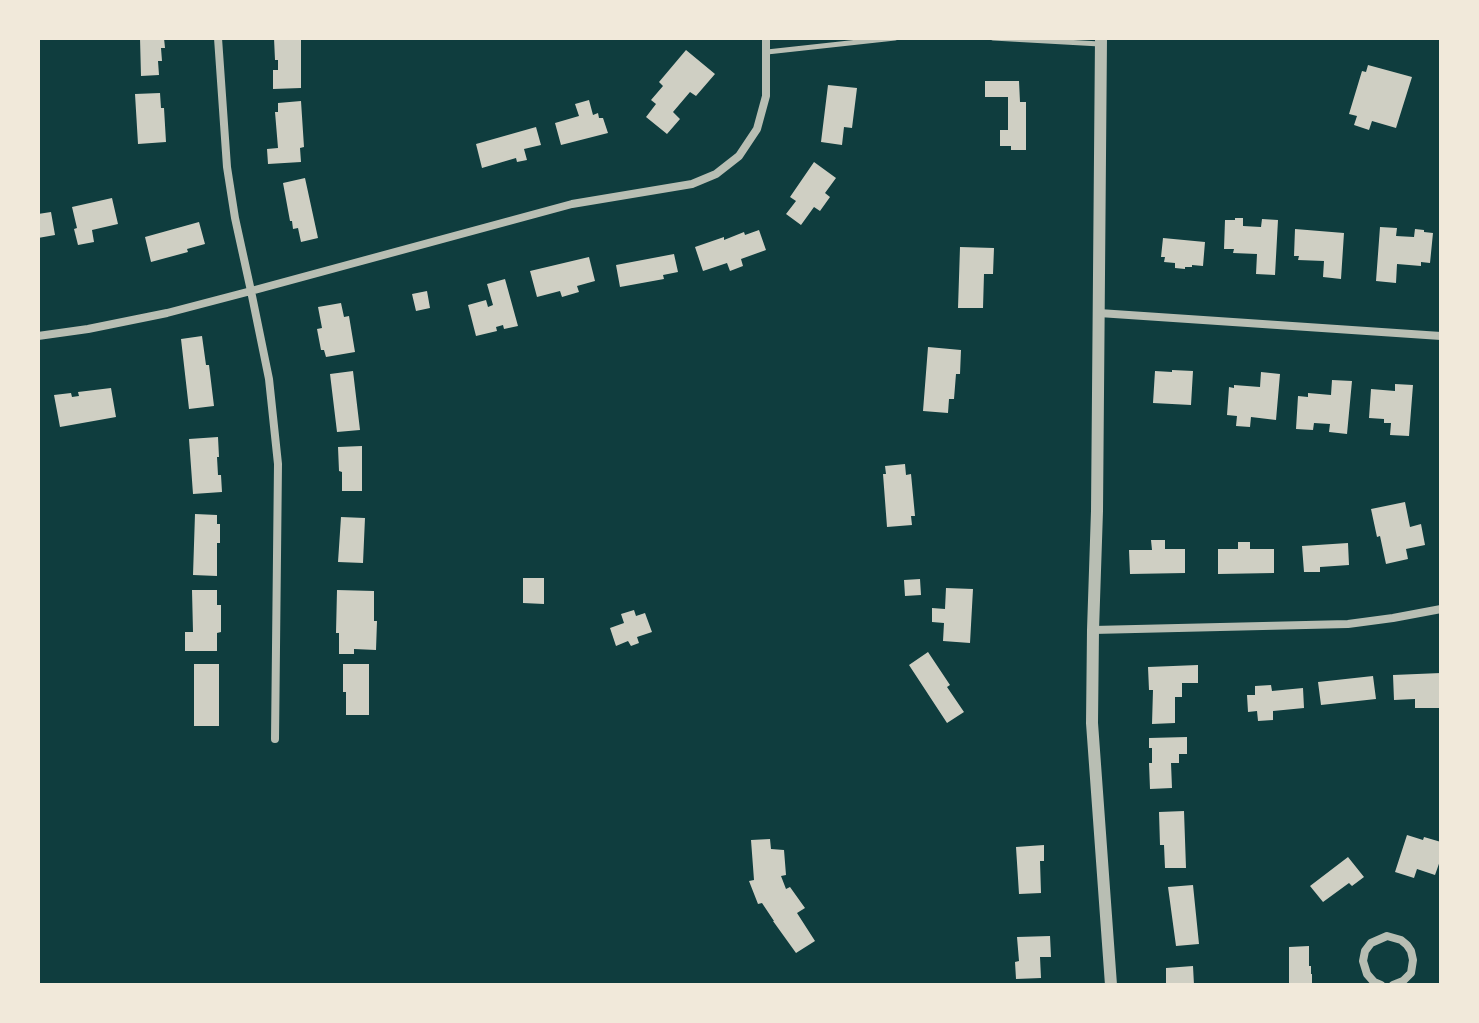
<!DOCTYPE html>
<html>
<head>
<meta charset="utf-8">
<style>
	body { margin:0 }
	#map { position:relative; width:1479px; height:1023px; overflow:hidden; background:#0f3d3e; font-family:"Source Sans 3",sans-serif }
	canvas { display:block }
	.frame { position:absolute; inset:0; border:40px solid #f1e9da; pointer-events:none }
</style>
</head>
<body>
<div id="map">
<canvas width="1479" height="1023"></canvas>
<div class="frame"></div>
</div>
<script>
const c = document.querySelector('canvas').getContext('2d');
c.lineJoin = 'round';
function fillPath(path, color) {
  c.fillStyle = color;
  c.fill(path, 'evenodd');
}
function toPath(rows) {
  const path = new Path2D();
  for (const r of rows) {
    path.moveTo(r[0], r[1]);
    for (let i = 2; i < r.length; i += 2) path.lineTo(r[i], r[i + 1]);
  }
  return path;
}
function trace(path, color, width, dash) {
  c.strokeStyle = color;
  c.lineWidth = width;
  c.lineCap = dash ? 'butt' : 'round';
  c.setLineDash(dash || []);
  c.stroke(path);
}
fillPath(toPath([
	[140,38,164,38,165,48,161,48,162,61,158,61,159,75,141,76],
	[274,38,301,38,301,88,273,89,273,70,278,70,278,60,275,60],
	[686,50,715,74,696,96,690,92,673,112,680,119,667,134,646,117,656,104,651,100,663,86,659,82],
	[1368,65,1412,77,1396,128,1372,121,1369,130,1354,125,1357,116,1349,114,1362,71,1366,72],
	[985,81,1019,81,1020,102,1026,102,1026,150,1011,150,1011,146,1000,146,1000,130,1008,130,1008,97,985,97],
	[828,85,857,88,852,128,844,127,842,145,821,142],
	[160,93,161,108,164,108,166,142,138,144,135,94],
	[589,100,593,115,598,113,599,118,603,118,608,133,561,145,555,123,579,116,575,104],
	[301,101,304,147,300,148,301,162,268,164,267,149,278,148,275,112,278,112,278,103],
	[536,127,541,145,524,149,527,160,517,162,516,158,482,168,476,144],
	[814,162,836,178,825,193,830,197,820,211,814,207,801,225,786,214,796,201,790,197],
	[305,178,318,238,301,242,298,228,293,229,292,221,290,221,283,183],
	[112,198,118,224,92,230,94,242,78,245,74,229,77,228,72,207],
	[51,212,55,235,38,238,38,214],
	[1235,218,1243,218,1243,226,1261,227,1262,219,1278,220,1275,275,1256,274,1257,254,1233,253,1234,249,1224,249,1225,220,1235,220],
	[199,222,205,244,187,249,188,252,151,262,145,237],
	[1380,227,1397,228,1396,236,1414,237,1415,229,1424,230,1424,232,1433,233,1430,263,1421,262,1421,266,1397,264,1396,283,1376,281],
	[1295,229,1344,233,1341,279,1323,277,1324,261,1298,260,1299,256,1294,256],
	[759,230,766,250,741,259,743,266,730,271,727,263,703,271,695,247,724,237,724,240,744,232,745,235],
	[1163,238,1205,242,1203,266,1192,265,1192,267,1185,267,1185,269,1175,268,1175,263,1164,262,1165,257,1161,257],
	[960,247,994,248,993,274,984,274,983,308,958,308],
	[674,254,678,272,663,275,664,279,620,287,616,265],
	[589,257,595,281,577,286,579,292,562,297,560,291,537,297,530,271],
	[505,279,518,326,504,329,503,325,496,327,497,331,476,336,468,305,486,300,488,307,493,305,487,284],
	[427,291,430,308,416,311,412,294],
	[341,303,344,317,349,316,355,352,326,357,324,350,321,350,317,329,322,328,318,307],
	[202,336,206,365,209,365,214,406,189,409,181,339],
	[928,347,961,350,960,374,956,374,954,399,949,399,948,413,923,411],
	[1172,370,1193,371,1191,405,1153,403,1155,371,1172,372],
	[353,371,360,430,337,432,330,374],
	[1261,372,1280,374,1276,420,1251,417,1250,427,1236,426,1237,416,1227,415,1229,387,1234,388,1234,385,1260,387],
	[1332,380,1352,381,1347,434,1329,432,1330,424,1314,423,1313,430,1296,429,1298,396,1308,397,1308,393,1331,395],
	[1395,384,1413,385,1409,436,1390,435,1391,423,1384,423,1384,419,1369,418,1371,389,1395,391],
	[111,388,116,417,60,427,54,395,71,393,72,397,79,396,78,392],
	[218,437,219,457,217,457,218,475,221,475,222,492,193,494,189,439],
	[362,446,362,491,342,491,342,472,339,471,338,447],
	[905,464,906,475,911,474,915,516,911,516,912,525,887,527,883,474,886,474,885,466],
	[1405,502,1410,527,1421,524,1425,545,1406,549,1408,559,1386,564,1380,536,1377,537,1371,509],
	[195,514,217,515,217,524,220,524,220,543,217,543,217,576,193,575],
	[341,517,365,518,363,563,338,562],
	[1151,540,1165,540,1165,549,1185,549,1185,573,1130,574,1129,550,1152,550],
	[1238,542,1250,542,1250,549,1274,549,1274,573,1218,574,1218,549,1238,549],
	[1348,543,1349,565,1320,567,1320,572,1304,572,1302,546],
	[523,578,544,578,544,604,523,603],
	[920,579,921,595,905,596,904,580],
	[946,588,973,589,970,643,943,641,944,623,932,622,932,608,945,609],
	[192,590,217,590,217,605,221,605,221,632,217,633,217,651,185,651,185,632,193,632],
	[337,590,374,591,374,621,377,621,376,650,354,649,354,654,339,654,339,633,336,633],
	[634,610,636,616,645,613,652,632,637,637,639,643,631,646,628,641,616,646,610,628,624,623,621,614],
	[928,652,950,685,947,687,964,712,947,723,909,665],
	[194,664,219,664,219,726,194,726],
	[343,664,369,664,369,715,346,715,346,692,343,692],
	[1198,665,1198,683,1182,683,1182,697,1175,697,1175,723,1152,724,1153,690,1149,690,1148,667],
	[1441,673,1441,700,1439,700,1439,708,1415,708,1415,699,1394,700,1393,675],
	[1373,676,1376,699,1321,705,1318,682],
	[1271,685,1272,691,1303,688,1304,708,1273,711,1273,720,1258,721,1257,711,1248,712,1247,695,1255,695,1255,686],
	[1187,737,1187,754,1179,754,1179,763,1171,763,1172,788,1150,789,1149,763,1152,763,1152,748,1149,748,1149,738],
	[1184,811,1186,868,1165,868,1164,845,1160,845,1159,812],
	[1407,835,1423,840,1424,837,1441,842,1441,858,1435,875,1417,869,1414,878,1395,872],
	[770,839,771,849,784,850,786,875,781,876,786,889,790,887,805,908,797,913,815,941,796,953,773,921,774,921,762,903,758,904,749,881,754,880,751,840],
	[1044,845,1044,861,1040,861,1041,893,1019,894,1016,847],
	[1348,857,1364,877,1352,886,1349,883,1323,902,1310,886],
	[1193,885,1199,944,1176,946,1168,887],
	[1050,936,1051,957,1040,957,1041,978,1016,979,1015,962,1019,961,1017,937],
	[1309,946,1309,966,1311,966,1311,974,1312,974,1312,985,1289,985,1289,947],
	[1193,966,1194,985,1166,985,1166,968]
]), '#cfcfc3');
trace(toPath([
	[993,38,1100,44],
	[767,52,895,38]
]), '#b8beb3', 5);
trace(toPath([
	[218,38,227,167,235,218,251,291,572,204,692,184,716,174,739,156,757,129,766,96,766,38],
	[1099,313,1441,336],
	[38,336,88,329,167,313,251,291,269,379,278,464,275,739],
	[1093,630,1348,624,1393,618,1441,609],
	[1381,985,1374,982,1367,974,1363,961,1365,951,1371,943,1387,936,1401,940,1407,945,1411,951,1413,960,1411,973,1403,981,1393,985]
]), '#b8beb3', 8);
trace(toPath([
	[1101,38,1097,511,1093,630,1092,723,1111,985]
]), '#b8beb3', 12);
</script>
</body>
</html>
